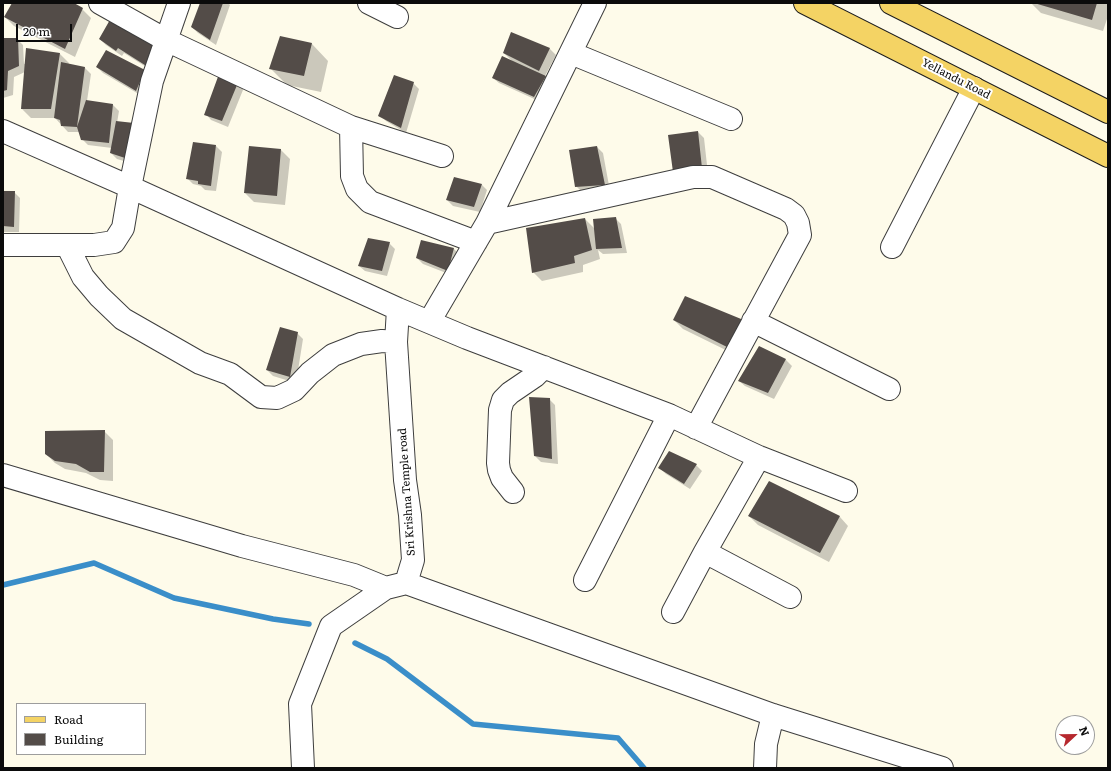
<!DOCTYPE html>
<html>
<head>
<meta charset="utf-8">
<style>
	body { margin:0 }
	#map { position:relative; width:1111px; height:771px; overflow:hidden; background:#fefbea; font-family:Literata,serif }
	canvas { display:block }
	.frame { position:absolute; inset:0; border:4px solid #0b0b0b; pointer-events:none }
	.legend { position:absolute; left:16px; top:703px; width:130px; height:52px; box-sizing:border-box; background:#fff; border:1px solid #9d9d9d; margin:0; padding:5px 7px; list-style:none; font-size:12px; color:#0b0b0b }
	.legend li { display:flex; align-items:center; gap:8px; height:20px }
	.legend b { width:20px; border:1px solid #9d9d9d }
	.north { position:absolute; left:1055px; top:715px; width:40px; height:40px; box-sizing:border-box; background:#fff; border:1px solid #9d9d9d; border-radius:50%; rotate:68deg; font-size:11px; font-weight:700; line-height:16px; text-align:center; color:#0b0b0b }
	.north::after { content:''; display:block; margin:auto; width:14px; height:18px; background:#b6282e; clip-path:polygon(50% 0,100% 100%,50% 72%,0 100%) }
	.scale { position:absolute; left:16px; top:24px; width:56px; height:18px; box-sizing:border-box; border:2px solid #0b0b0b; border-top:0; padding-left:5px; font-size:12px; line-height:14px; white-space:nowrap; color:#0b0b0b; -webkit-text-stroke:3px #fff; paint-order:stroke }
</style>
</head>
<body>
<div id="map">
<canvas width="1111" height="771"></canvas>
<div class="frame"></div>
<ul class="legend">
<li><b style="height:5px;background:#f4d364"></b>Road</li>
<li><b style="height:11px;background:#534c48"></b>Building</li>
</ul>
<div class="north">N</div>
<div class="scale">20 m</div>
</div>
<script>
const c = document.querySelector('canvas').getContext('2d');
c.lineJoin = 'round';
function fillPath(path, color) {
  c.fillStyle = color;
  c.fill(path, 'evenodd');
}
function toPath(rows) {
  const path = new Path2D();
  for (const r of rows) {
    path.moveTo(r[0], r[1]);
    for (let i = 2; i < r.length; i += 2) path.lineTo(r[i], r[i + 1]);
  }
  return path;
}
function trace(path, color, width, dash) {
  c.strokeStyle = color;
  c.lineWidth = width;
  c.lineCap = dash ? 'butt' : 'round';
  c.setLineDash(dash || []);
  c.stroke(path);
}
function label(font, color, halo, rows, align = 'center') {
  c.font = font + ' Literata,serif';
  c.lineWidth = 4;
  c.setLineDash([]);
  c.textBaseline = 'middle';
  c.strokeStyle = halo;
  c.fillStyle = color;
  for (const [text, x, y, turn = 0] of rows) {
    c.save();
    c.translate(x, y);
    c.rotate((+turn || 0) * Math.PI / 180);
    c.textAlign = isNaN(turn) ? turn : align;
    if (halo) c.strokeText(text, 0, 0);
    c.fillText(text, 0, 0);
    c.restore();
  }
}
fillPath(toPath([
	[13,3,72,3,82,9,91,18,75,57,14,26,5,17],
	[201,3,228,3,230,5,216,45,198,33,192,27],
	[1031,3,1108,3,1108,16,1103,31,1041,13],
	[112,19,154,72,124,53,122,56,106,45,100,39],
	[511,34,550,49,556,55,545,76,552,82,541,102,499,83,493,78,513,62,504,53],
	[281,37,312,44,328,61,321,92,287,85,271,69],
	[3,39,17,39,23,45,24,64,60,54,69,63,68,65,85,68,91,74,87,101,113,105,119,111,117,123,134,164,117,159,111,153,112,148,88,145,82,139,80,132,68,132,55,118,31,118,22,109,25,72,14,77,13,95,3,98],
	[97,67,144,71,142,96,103,73],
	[220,75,245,85,228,127,211,120,206,114],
	[413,83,419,89,406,133,386,121,380,115],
	[698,132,704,138,708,174,680,178],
	[216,146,222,152,216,191,205,190,201,186,193,184,187,178],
	[250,147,281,150,290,159,285,205,254,202,245,193],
	[597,147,603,153,610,191,582,192,576,186],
	[482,185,487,190,480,212,453,206,447,200],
	[3,192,14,192,20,198,19,232,3,232],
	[615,218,621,224,627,253,603,254,598,250,600,259,583,265,583,272,542,281,533,272,585,219,595,229],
	[422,241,454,249,460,255,454,276,423,264,417,258],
	[389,243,395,249,387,276,365,271,359,266],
	[686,297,740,357,683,329,674,320],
	[297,333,303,339,296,383,273,376,267,370],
	[760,347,786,360,792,366,774,399,745,386,739,381],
	[549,399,555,405,558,464,541,462,535,456],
	[104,431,113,440,113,481,100,480,86,473,65,469,55,463,46,454],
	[696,465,702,471,690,489,666,474,660,468],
	[769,482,840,517,848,526,829,562,758,525,749,516]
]), '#0003');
trace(toPath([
	[3,585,94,563,174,598,273,619,309,624],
	[355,643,387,659,473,724,618,738,644,768]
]), '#3a8ec9', 5.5);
fillPath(toPath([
	[12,3,74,3,83,8,65,49,4,17],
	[200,3,223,3,210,40,191,27],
	[1034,3,1097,3,1092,20],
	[111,18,159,46,148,67,118,48,116,51,99,39],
	[511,32,550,48,539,71,503,53],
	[280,36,312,43,304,76,269,69],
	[3,38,18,38,19,66,8,71,7,90,3,91],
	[26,48,60,53,51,109,21,109],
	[106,50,145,70,136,91,96,67],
	[502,56,546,76,534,97,492,78],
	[61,62,85,67,77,127,61,126,60,120,54,118],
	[219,74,240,78,222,121,204,115],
	[394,75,414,82,401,128,378,116],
	[86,100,113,104,109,143,81,140,77,127],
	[116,121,134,123,128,159,110,153],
	[698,131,702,168,673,172,668,135],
	[193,142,216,145,211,186,198,184,198,181,186,179],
	[249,146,281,149,277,196,244,193],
	[597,146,605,185,575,187,569,150],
	[454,177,482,184,474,207,446,200],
	[3,191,15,191,14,227,3,226],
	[616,217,622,248,596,249,593,219],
	[585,218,592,250,574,256,575,263,532,273,526,228],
	[368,238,390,242,382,271,358,266],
	[421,240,454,248,448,271,416,258],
	[685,296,746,321,731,349,673,320],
	[280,327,298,332,290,377,266,370],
	[759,346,786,359,768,393,738,381],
	[529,397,550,398,552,459,534,456],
	[105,430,104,472,90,472,76,464,55,461,45,454,45,431],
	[669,451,697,464,684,484,658,468],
	[769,481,840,516,820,553,748,516]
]), '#534c48');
const minor = toPath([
	[100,3,166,40,351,127,442,156],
	[369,3,397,17],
	[571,53,731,119],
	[351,127,352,176,357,189,370,202,476,242],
	[3,131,130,187,398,309,467,338,669,415,759,457,846,491],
	[487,223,693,177,712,177,786,209,794,215,798,223,800,235,696,428],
	[3,245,94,245,114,242,123,228,130,187,152,81,179,3],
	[67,245,83,277,99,296,123,319,200,363,230,374,261,397,277,398,294,390,310,373,333,355,361,344,382,341,396,342],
	[892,247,974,88],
	[753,321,889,389],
	[429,322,487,223,595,3],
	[3,475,242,546,354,575,386,588],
	[513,492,502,478,499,470,498,463,500,410,503,400,510,393,535,376,544,367],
	[705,552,790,597],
	[585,580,669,415],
	[406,583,773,715,942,768],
	[673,612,705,552,759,457],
	[303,768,300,704,331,626,386,588,406,583,413,560,410,515,405,480,396,342,398,309],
	[765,768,766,744,773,715]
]);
const major = toPath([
	[805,3,1108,156],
	[891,3,1108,112]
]);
trace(minor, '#3e3e3e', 24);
trace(major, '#1c1c1c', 24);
trace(minor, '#fff', 22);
trace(major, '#f4d364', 22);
label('11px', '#0b0b0b', '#fff', [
	["Yellandu Road",956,79,27],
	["Sri Krishna Temple road",407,492,-94]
]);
</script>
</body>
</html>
